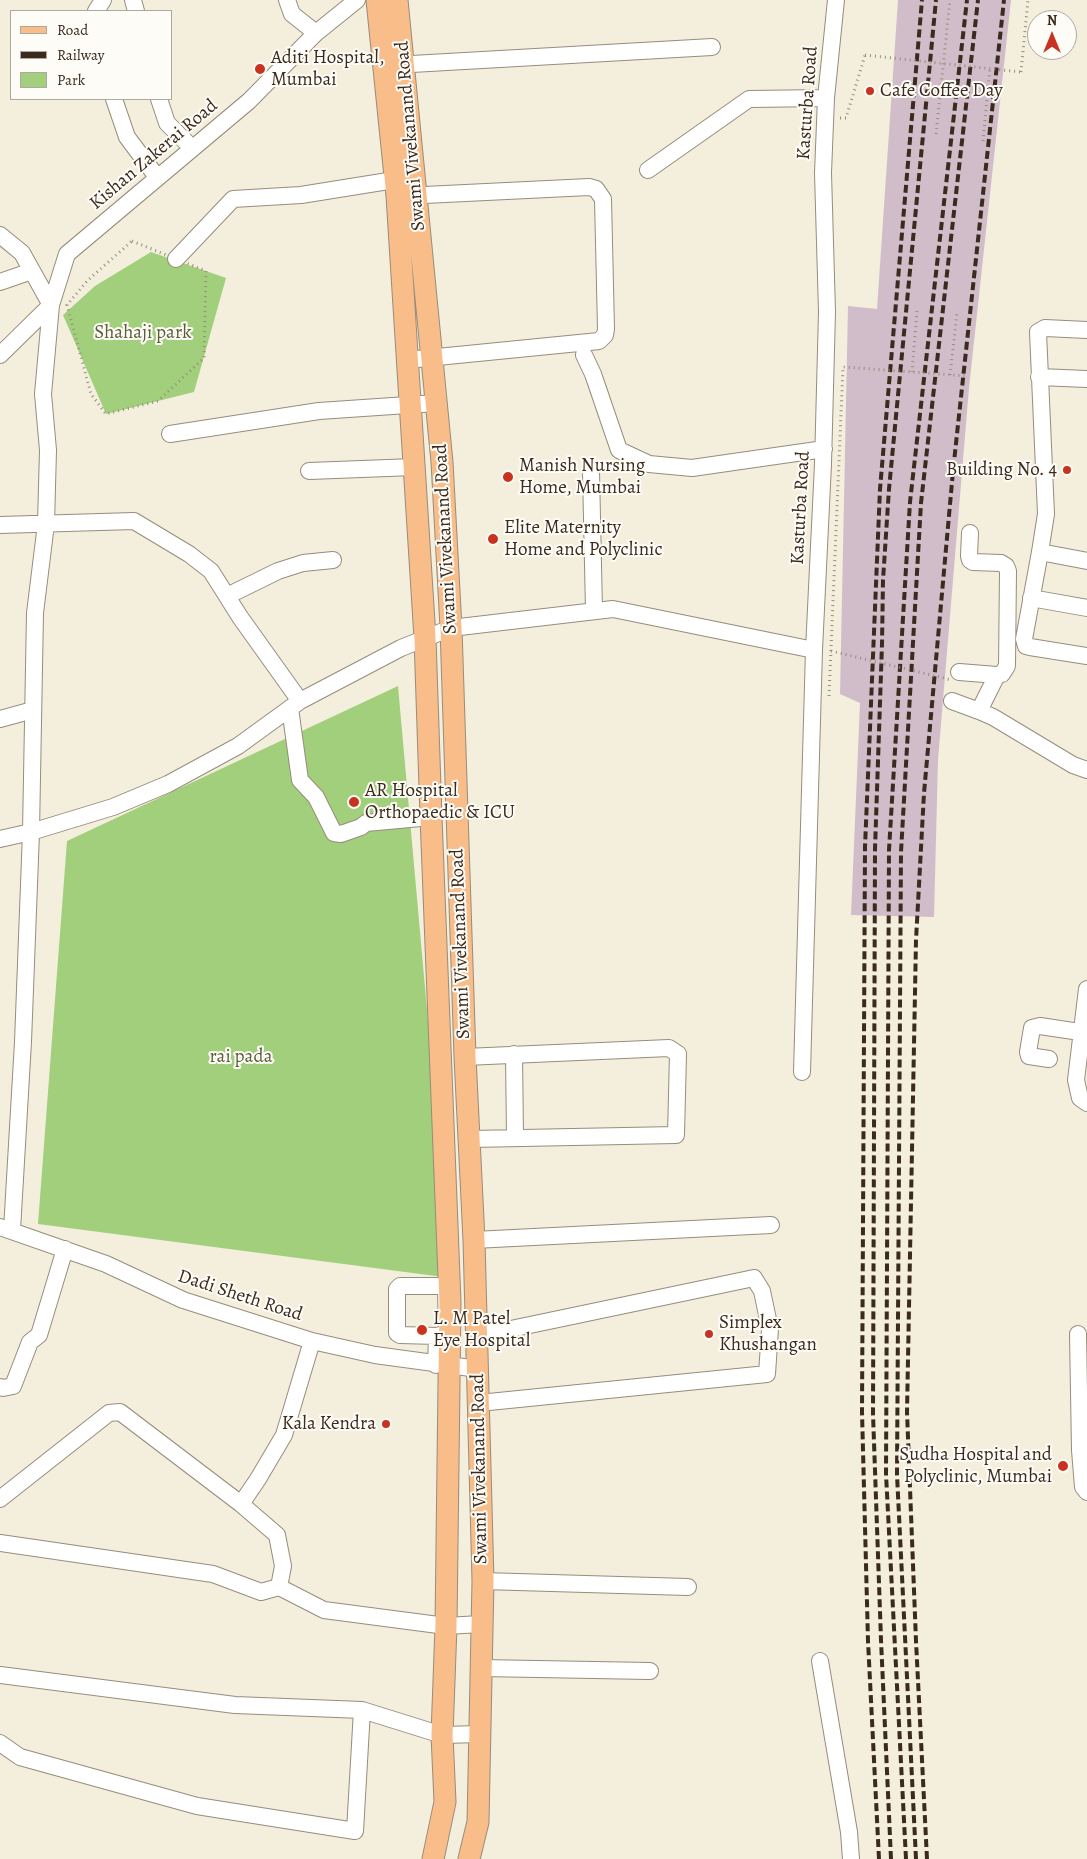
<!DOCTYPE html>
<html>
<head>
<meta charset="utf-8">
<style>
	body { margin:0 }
	#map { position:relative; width:1087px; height:1859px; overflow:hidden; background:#f3efdc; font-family:Alegreya,serif }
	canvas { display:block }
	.legend { position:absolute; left:10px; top:10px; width:162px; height:90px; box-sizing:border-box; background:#fdfcf7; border:1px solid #afa8a0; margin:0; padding:6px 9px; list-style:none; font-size:15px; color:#3b2a1e }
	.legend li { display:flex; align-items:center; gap:10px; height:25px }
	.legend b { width:25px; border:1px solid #afa8a0 }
	.north { position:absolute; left:1027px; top:10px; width:50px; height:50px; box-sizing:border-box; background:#fdfcf7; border:1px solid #afa8a0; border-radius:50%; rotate:0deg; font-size:14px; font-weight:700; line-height:20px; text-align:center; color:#3b2a1e }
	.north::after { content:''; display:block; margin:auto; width:18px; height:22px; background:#c8321e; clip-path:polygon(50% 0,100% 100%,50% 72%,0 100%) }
</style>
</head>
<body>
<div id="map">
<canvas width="1087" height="1859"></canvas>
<ul class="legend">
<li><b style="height:6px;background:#f9bd89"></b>Road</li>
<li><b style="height:6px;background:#3b2a1e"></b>Railway</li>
<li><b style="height:14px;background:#a2cf7c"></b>Park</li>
</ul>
<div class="north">N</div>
</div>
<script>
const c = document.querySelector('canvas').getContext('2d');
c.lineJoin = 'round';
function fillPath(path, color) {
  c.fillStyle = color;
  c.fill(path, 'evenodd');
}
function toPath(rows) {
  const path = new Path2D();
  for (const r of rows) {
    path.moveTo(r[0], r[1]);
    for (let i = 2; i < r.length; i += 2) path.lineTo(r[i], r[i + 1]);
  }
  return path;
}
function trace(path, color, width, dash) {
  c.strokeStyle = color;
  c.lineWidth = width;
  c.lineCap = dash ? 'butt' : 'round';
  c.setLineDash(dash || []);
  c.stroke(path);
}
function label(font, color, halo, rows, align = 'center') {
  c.font = font + ' Alegreya,serif';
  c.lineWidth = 4;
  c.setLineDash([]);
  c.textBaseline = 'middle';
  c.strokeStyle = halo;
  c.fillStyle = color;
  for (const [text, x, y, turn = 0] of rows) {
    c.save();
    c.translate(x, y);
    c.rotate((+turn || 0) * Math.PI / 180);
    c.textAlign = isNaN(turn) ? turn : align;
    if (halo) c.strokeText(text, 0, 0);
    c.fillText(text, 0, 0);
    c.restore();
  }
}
fillPath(toPath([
	[898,0,1011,0,969,388,938,760,934,917,851,915,860,703,840,694,848,306,877,309]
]), '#d1bdc9');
fillPath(toPath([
	[151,252,226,278,194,392,106,414,63,315,95,286],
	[398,686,451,1278,38,1224,67,841]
]), '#a2cf7c');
const minor = toPath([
	[133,0,136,11],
	[287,0,292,14,316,33],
	[96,11,103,0],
	[394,65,712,47],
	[114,99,127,137,157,177],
	[159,99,167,123,192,148],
	[648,170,749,99,826,98],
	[404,196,589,187,596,189,603,199,606,329,605,335,599,341,407,360],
	[0,235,22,253,51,305,43,394,48,450,46,524,35,613,31,832,23,1042,12,1230],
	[176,259,233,199,301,195,407,178],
	[0,282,32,271],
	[1087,330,1045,328,1038,332,1046,514,1040,552,1024,639,1026,646,1030,647,1087,656],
	[0,355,51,305,67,254,249,101,316,33,357,0],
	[584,355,593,374,619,450,649,464,692,468,824,449],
	[1039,377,1087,379],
	[170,434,319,411,437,403],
	[309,471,414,467],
	[591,472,594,611],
	[0,525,134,521,189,554,211,571,240,617,300,701],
	[1040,552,1087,561],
	[227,596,278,571,303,563,333,560],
	[1031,598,1087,608],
	[959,672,997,675,1002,674,1007,666,1008,571,1006,566,1001,563,973,562,970,560,969,556,970,533],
	[997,675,979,711,993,717,1073,765,1087,770],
	[952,701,979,711],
	[290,708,300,780,316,797,334,833,341,834,361,827,366,823,431,817],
	[0,719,33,710],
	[0,839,31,832,113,807,168,784,238,746,300,701,401,648,451,628,613,609,814,650,823,464,827,312,823,173,826,98,836,0],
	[1087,989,1076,1080,1080,1098,1087,1103],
	[514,1054,515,1137],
	[465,1057,669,1048,678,1054,676,1135,470,1139],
	[1049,1059,1029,1056,1028,1052,1032,1028,1040,1026,1087,1033],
	[802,1072,814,650],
	[0,1227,106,1264,183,1300,312,1341,375,1355,478,1369],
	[474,1240,771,1225],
	[477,1331,506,1330,754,1278,762,1291,770,1329,767,1374,479,1403],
	[1078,1334,1080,1450,1083,1487,1087,1492],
	[436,1365,437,1336,447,1333,446,1287,441,1286,400,1286,397,1289,397,1333,400,1335,437,1336],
	[0,1387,3,1388,13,1386,30,1342,39,1335,65,1249],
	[0,1499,109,1413,120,1412,241,1504,277,1535,283,1566,279,1587],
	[241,1504,258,1479,284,1435,312,1341],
	[0,1543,213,1574,261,1592,279,1587,324,1610,446,1626,481,1624],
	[483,1581,688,1587],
	[820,1661,849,1832,851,1859],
	[480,1668,650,1671],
	[0,1675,235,1705,362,1710,442,1735,481,1734],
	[0,1743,20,1757,197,1806,355,1831,362,1710]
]);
const major = toPath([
	[377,0,397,196,425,638,431,817,450,1302,446,1626,442,1735,445,1802,433,1859],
	[397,0,442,462,451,628,465,1057,474,1240,483,1581,478,1822,469,1859]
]);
trace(minor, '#978c7d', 18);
trace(major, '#978c7d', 23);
trace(toPath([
	[1021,72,1028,0],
	[840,118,846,118,865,55],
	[936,134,950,0],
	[983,141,990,68],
	[132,241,206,271,204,358,158,401,106,414,91,394,67,305,87,281,132,241],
	[912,372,917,311],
	[950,375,957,313]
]), '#978c7d', 3, [1, 4]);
trace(minor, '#fff', 16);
trace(major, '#f9bd89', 21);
trace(toPath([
	[879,1859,868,1641,862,1412,865,847,880,489,922,0],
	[891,1859,881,1640,873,1414,875,849,882,644,883,580,889,489,936,0],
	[906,1859,886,1474,889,850,910,502,967,0],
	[916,1859,897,1475,901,852,921,503,978,0],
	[927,1859,916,1641,907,1412,916,940,924,793,953,471,1004,0]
]), '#3b2a1e', 4, [8, 4]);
trace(toPath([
	[865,55,1021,72],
	[831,651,952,680],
	[829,696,843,367,967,376]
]), '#978c7d', 3, [1, 4]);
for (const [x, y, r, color] of [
	[260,69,6,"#c8321e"],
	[870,91,5,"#c8321e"],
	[1067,470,5,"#c8321e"],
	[508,477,6,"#c8321e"],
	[493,539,6,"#c8321e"],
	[354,802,6,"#c8321e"],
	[422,1330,6,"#c8321e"],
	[709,1334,5,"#c8321e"],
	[386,1424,5,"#c8321e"],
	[1063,1466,6,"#c8321e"]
]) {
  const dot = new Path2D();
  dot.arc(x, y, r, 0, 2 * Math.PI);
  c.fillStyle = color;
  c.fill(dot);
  trace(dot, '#fdfcf7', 2);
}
label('19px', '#3b2a1e', '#fdfcf7', [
	["Aditi Hospital,",271,58],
	["Mumbai",271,80],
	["Cafe Coffee Day",880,91],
	["Manish Nursing",519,466],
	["Home, Mumbai",519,488],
	["Building No. 4",1057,470,"right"],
	["Elite Maternity",504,528],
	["Home and Polyclinic",504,550],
	["AR Hospital",365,791],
	["Orthopaedic & ICU",365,813],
	["L. M Patel",433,1319],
	["Eye Hospital",433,1341],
	["Simplex",719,1323],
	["Khushangan",719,1345],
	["Kala Kendra",376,1424,"right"],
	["Sudha Hospital and",1052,1455,"right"],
	["Polyclinic, Mumbai",1052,1477,"right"]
], 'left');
label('19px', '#3b2a1e', '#fdfcf7', [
	["Kasturba Road",808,103,-86],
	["Swami Vivekanand Road",411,136,-95],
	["Kishan Zakerai Road",154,155,-40],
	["Kasturba Road",801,508,-87],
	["Swami Vivekanand Road",446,539,-93],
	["Swami Vivekanand Road",461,944,-92],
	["Dadi Sheth Road",240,1296,18],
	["Swami Vivekanand Road",480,1469,-91]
]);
label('19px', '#5a5c3a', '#fdfcf7', [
	["Shahaji park",143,333],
	["rai pada",241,1057]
]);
</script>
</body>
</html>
